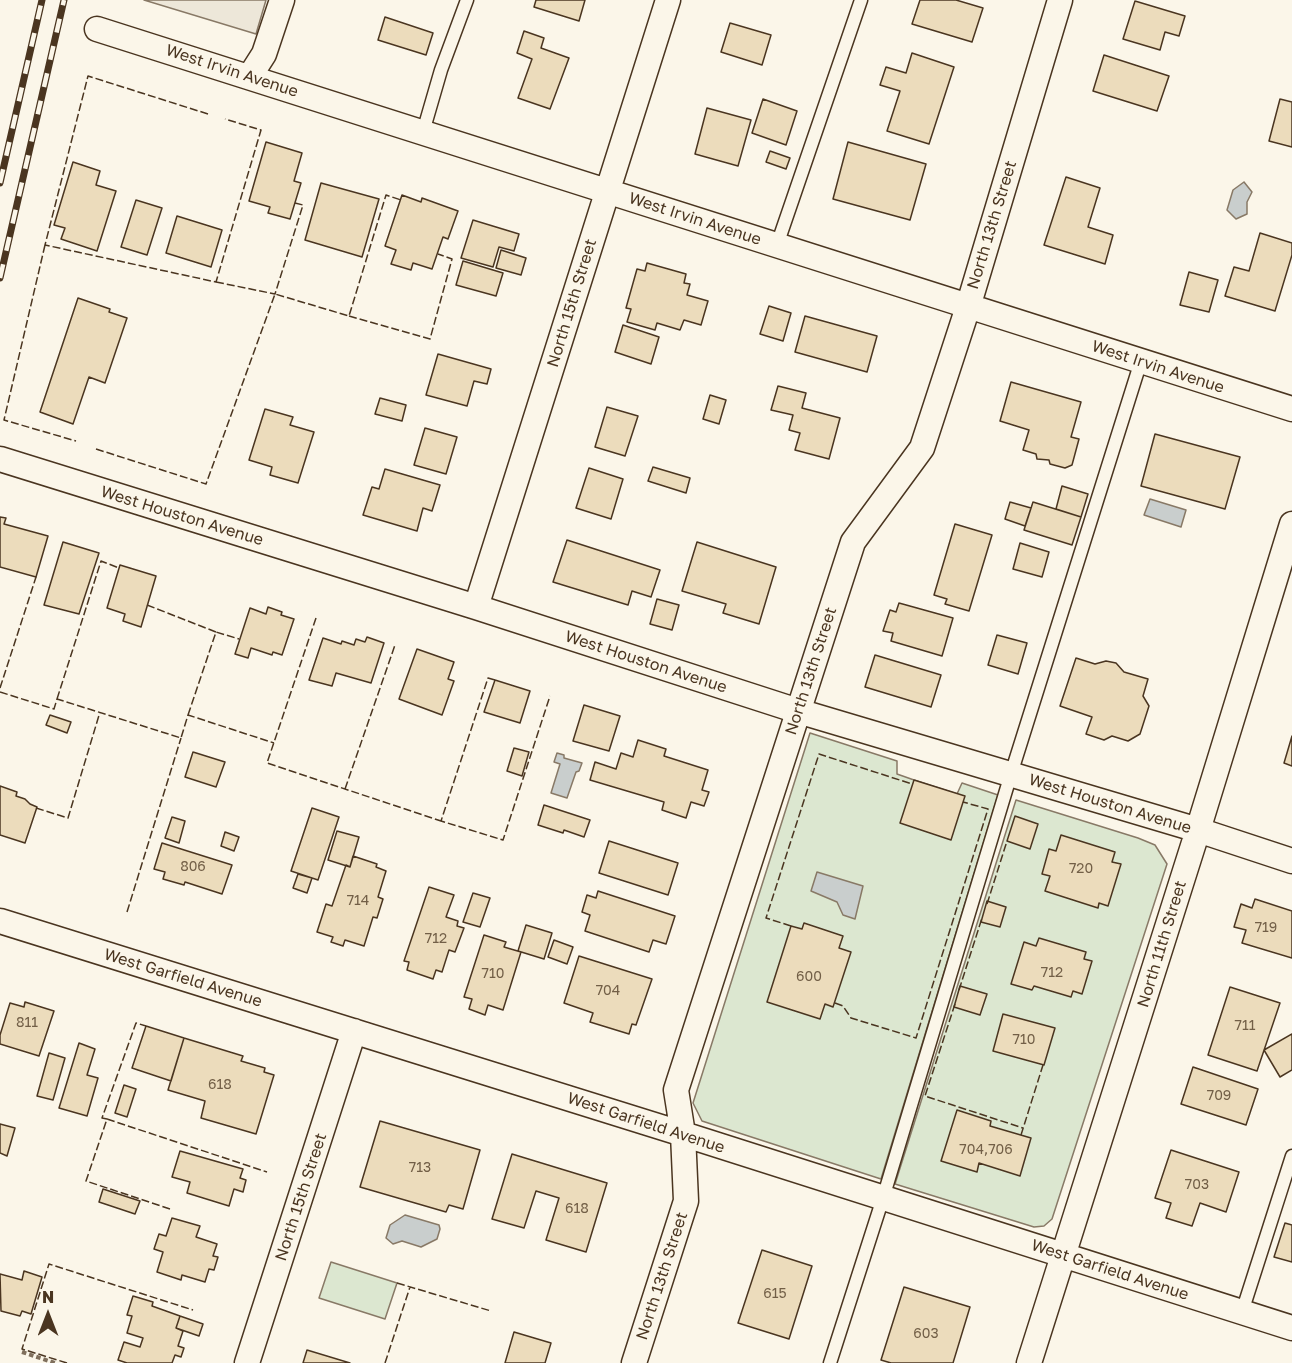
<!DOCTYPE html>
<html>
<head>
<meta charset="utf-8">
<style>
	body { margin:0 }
	#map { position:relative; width:1292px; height:1363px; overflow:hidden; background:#fbf6e9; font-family:"Golos Text",sans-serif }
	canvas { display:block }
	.north { position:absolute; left:18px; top:1285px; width:60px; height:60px; -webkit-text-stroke:4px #fbf6e9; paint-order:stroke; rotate:0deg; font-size:16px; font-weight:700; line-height:24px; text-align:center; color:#4a3520 }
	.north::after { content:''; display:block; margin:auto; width:21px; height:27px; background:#4a3520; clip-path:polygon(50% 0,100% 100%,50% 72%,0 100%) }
</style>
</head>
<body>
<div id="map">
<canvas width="1292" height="1363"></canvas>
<div class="north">N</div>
</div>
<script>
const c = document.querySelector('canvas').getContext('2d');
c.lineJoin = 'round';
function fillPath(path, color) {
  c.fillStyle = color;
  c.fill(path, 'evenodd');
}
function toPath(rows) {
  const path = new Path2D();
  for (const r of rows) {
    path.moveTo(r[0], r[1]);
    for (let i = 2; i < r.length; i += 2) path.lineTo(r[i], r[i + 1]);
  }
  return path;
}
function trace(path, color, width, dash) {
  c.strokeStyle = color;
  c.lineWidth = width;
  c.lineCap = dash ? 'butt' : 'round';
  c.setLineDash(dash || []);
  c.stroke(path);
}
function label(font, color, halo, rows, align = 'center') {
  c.font = font + ' "Golos Text",sans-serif';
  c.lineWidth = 4.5;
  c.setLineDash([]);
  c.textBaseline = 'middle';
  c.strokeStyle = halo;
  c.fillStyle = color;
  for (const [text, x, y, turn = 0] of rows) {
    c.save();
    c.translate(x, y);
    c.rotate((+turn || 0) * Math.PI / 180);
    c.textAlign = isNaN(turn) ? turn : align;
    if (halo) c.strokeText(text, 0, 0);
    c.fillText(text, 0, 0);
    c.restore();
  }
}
const green = toPath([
	[810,733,897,761,897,774,914,780,957,794,962,783,998,795,881,1179,702,1121,693,1103,810,733],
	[1016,800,1138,838,1155,845,1167,864,1052,1219,1044,1226,1034,1227,895,1184,1016,800],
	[331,1262,397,1283,385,1319,319,1298,331,1262]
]);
fillPath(green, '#dce7d0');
trace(green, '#887966', 1.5);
const parking = toPath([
	[144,0,266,0,256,34,144,0]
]);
fillPath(parking, '#ede7d9');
trace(parking, '#887966', 1.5);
const water = toPath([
	[1244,182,1252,192,1247,202,1247,214,1236,219,1227,210,1233,190,1244,182],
	[1150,499,1186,510,1181,527,1144,515,1150,499],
	[557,753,564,755,564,758,582,763,579,771,576,772,567,798,551,793,560,764,554,762,557,753],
	[817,872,863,886,855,919,843,915,837,902,811,891,817,872],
	[405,1215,439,1225,440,1229,437,1239,421,1247,402,1241,393,1244,386,1238,390,1225,405,1215]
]);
fillPath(water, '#c9cecd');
trace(water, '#887966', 1.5);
const building = toPath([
	[536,0,585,0,579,21,534,7,536,0],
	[920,0,956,0,983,8,972,42,912,24,920,0],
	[1135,1,1185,16,1179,36,1165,32,1160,50,1123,39,1135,1],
	[385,17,433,33,426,55,378,40,385,17],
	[730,23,771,35,762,65,721,52,730,23],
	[524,31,544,38,541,48,569,58,550,109,518,98,532,59,517,53,524,31],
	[912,53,954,67,929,144,887,131,900,91,880,85,886,67,906,73,912,53],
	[1104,55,1169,76,1157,111,1093,91,1104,55],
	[763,99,797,111,786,145,752,133,763,99],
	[1280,99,1292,102,1292,147,1269,141,1280,99],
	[707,108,751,120,738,166,695,154,707,108],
	[266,142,302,153,294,181,301,183,290,219,268,213,270,207,249,201,266,142],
	[848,142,926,164,910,220,833,199,848,142],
	[770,151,790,158,786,169,766,162,770,151],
	[73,162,100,171,96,185,116,191,97,251,61,239,65,228,54,225,73,162],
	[1066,177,1100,188,1088,227,1113,235,1105,264,1044,245,1066,177],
	[321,183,379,199,362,257,305,240,321,183],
	[402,195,421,202,422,198,458,211,448,239,443,237,432,269,413,263,411,270,391,264,396,250,385,246,402,195],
	[136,200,162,208,147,255,121,247,136,200],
	[177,216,222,230,211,267,166,253,177,216],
	[473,220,519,234,514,251,499,247,493,267,461,258,473,220],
	[1260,233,1292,243,1292,255,1275,311,1225,296,1234,267,1249,271,1260,233],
	[501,250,526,258,521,275,496,268,501,250],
	[463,261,503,273,496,296,456,285,463,261],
	[647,263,686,274,684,283,690,284,687,295,708,301,701,325,684,320,680,330,657,323,655,330,627,322,631,309,626,308,637,269,645,271,647,263],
	[1189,272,1218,280,1209,312,1180,305,1189,272],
	[78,298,110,309,109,312,127,318,105,383,89,377,73,424,40,412,78,298],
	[769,306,791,313,783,341,760,334,769,306],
	[805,316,877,336,867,372,795,352,805,316],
	[623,325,659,337,651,364,615,352,623,325],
	[438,354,491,369,487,384,474,381,467,406,426,395,438,354],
	[1011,382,1081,402,1071,437,1079,439,1072,465,1065,468,1050,464,1049,460,1037,459,1036,454,1023,450,1029,430,1000,421,1011,382],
	[778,386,806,393,802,408,840,418,829,459,795,450,800,433,789,430,793,415,771,410,778,386],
	[710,395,726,400,719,424,703,419,710,395],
	[380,398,406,405,402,421,375,414,380,398],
	[607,407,638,416,625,456,595,447,607,407],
	[265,409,293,417,290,425,314,432,298,483,270,475,272,467,249,460,265,409],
	[425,428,457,437,446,474,414,465,425,428],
	[1155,434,1240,457,1225,509,1141,486,1155,434],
	[653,467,690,478,686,493,648,481,653,467],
	[589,468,623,479,611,519,576,508,589,468],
	[385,469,440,485,432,511,423,508,417,531,363,515,372,487,379,489,385,469],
	[1062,486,1088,494,1081,517,1056,509,1062,486],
	[1010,502,1031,508,1025,526,1005,519,1010,502],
	[1033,502,1081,517,1072,545,1024,530,1033,502],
	[0,517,6,518,4,524,48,536,36,577,0,567,0,517],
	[955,524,992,535,969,611,945,604,947,599,934,595,955,524],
	[567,540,660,570,651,597,632,591,628,605,553,582,567,540],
	[63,542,99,553,79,614,44,605,63,542],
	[697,542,776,567,759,624,723,613,726,604,682,591,697,542],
	[1020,543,1049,552,1042,577,1013,569,1020,543],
	[120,565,156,576,141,627,123,621,125,614,107,608,120,565],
	[657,599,679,605,672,630,650,624,657,599],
	[899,603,953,618,942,656,891,641,893,633,883,631,890,610,896,612,899,603],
	[268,607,282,612,281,615,294,619,282,655,273,652,272,655,251,648,248,658,235,654,250,608,266,614,268,607],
	[997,635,1027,643,1018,674,988,665,997,635],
	[367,637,384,643,371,683,336,673,332,686,309,680,323,638,341,644,342,641,354,645,356,639,365,642,367,637],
	[417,649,454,662,448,679,454,681,442,715,399,699,417,649],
	[875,655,941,675,931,707,865,687,875,655],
	[1076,658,1095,664,1106,661,1116,663,1124,672,1148,679,1143,696,1149,706,1140,734,1128,741,1112,736,1104,740,1086,734,1092,717,1060,706,1076,658],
	[495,680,530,691,520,723,484,712,495,680],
	[584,705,620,716,609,751,573,741,584,705],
	[50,715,71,722,67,733,46,725,50,715],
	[1292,736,1292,766,1284,763,1292,736],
	[638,740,666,749,664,756,708,770,702,790,709,792,704,806,691,802,686,818,662,810,664,802,590,780,595,762,616,769,621,753,633,757,638,740],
	[514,748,529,752,522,776,507,771,514,748],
	[193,752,225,762,216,787,185,777,193,752],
	[914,780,965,796,951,840,900,823,914,780],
	[0,786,17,792,16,796,25,799,30,804,37,807,25,843,0,835,0,786],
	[544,805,590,820,584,837,564,830,563,833,538,825,544,805],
	[312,808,339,817,318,880,291,871,312,808],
	[1015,816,1038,824,1030,849,1007,841,1015,816],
	[172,817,185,821,179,843,165,838,172,817],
	[337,831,359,837,350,867,328,860,337,831],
	[225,832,239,837,234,851,221,846,225,832],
	[1061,835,1115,852,1112,862,1121,864,1108,906,1099,903,1098,908,1045,891,1050,876,1042,874,1049,849,1056,851,1061,835],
	[609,841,678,863,668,895,599,873,609,841],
	[162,843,232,865,222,894,185,882,184,885,163,879,165,872,154,869,162,843],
	[353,856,377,864,376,867,386,871,378,897,383,899,377,918,373,917,364,946,345,940,343,946,331,942,333,937,317,932,326,904,332,906,346,865,350,867,353,856],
	[298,874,312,878,307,893,293,888,298,874],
	[429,887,454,895,446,917,458,921,457,926,464,928,455,952,449,950,442,972,436,970,433,979,407,970,409,962,404,961,429,887],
	[598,891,675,916,666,944,653,940,649,952,585,931,590,915,582,912,587,895,596,898,598,891],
	[473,893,490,898,480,927,463,922,473,893],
	[1255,899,1292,911,1292,958,1242,943,1246,930,1234,927,1241,904,1252,908,1255,899],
	[987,901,1006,907,1000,927,981,922,987,901],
	[804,923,843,936,839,948,851,952,833,1007,825,1004,820,1019,767,1002,791,926,802,929,804,923],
	[526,925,552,933,544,959,518,951,526,925],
	[484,935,506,942,504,947,521,952,503,1010,488,1005,485,1015,469,1009,472,999,464,997,484,935],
	[1039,938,1086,952,1084,959,1092,961,1082,994,1073,991,1071,997,1034,986,1032,990,1011,984,1024,942,1036,946,1039,938],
	[554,940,573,947,567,964,548,957,554,940],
	[579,956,652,979,636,1025,632,1024,629,1034,590,1022,593,1013,564,1003,579,956],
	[960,986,987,994,980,1015,954,1007,960,986],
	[1230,987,1280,1003,1257,1071,1208,1055,1230,987],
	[25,1002,54,1011,39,1056,0,1044,0,1035,10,1003,24,1007,25,1002],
	[1003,1014,1055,1028,1044,1065,993,1051,1003,1014],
	[146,1026,184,1038,171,1081,132,1068,146,1026],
	[1292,1034,1292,1070,1280,1077,1264,1050,1292,1034],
	[184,1038,243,1056,241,1061,265,1068,264,1072,274,1075,256,1134,201,1118,205,1101,168,1090,184,1038],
	[79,1043,95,1049,87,1075,98,1078,87,1116,59,1108,79,1043],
	[49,1053,65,1058,53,1100,37,1096,49,1053],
	[1193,1067,1258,1089,1246,1125,1181,1104,1193,1067],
	[124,1085,136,1089,127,1117,115,1113,124,1085],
	[957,1110,991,1121,990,1126,1031,1138,1020,1176,979,1163,977,1172,941,1161,957,1110],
	[380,1121,480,1150,463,1209,449,1205,446,1212,360,1187,380,1121],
	[0,1124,15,1128,7,1156,0,1153,0,1124],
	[1171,1150,1239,1172,1226,1212,1200,1203,1192,1226,1166,1218,1171,1203,1155,1198,1171,1150],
	[180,1151,243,1169,240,1178,246,1180,243,1192,234,1189,229,1206,187,1193,190,1182,172,1177,180,1151],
	[512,1154,607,1183,586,1252,546,1240,559,1198,536,1191,524,1228,492,1219,512,1154],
	[103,1189,140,1201,135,1214,99,1202,103,1189],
	[172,1218,200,1226,196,1237,217,1244,213,1256,218,1257,214,1270,209,1269,205,1282,182,1275,181,1280,157,1272,163,1252,154,1249,159,1234,166,1236,172,1218],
	[1285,1223,1292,1225,1292,1262,1274,1257,1285,1223],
	[762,1250,812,1266,789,1339,738,1323,762,1250],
	[24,1271,42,1277,31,1314,22,1311,20,1316,1,1311,0,1274,22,1280,24,1271],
	[904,1287,970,1307,953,1363,891,1363,881,1360,904,1287],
	[133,1296,153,1302,152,1306,180,1316,176,1328,183,1331,178,1346,184,1348,181,1357,175,1355,172,1363,127,1363,118,1360,124,1342,140,1347,143,1338,127,1333,132,1316,127,1315,133,1296],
	[180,1316,203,1324,199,1336,176,1328,180,1316],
	[514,1332,551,1343,545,1363,505,1363,514,1332],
	[307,1350,350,1363,303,1363,307,1350]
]);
fillPath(building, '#ecdcbc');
trace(building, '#4a3520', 1.5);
const lane = toPath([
	[423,132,441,70,467,0],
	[777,245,861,0],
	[1242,1312,1292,1156],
	[830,1363,883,1198,1011,774,1141,361]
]);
const street = toPath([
	[97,29,1292,409],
	[250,76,264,54,282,0],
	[0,459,476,607,798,711,1198,830,1292,861],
	[476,607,668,0],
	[0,921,683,1134,1292,1328],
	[247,1363,354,1031],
	[634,1363,686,1201,683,1134,676,1090,853,542,922,448,968,307,1060,0],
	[1029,1363,1198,830,1292,524]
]);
trace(lane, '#4a3520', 15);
trace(street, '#4a3520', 27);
trace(toPath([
	[22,1352,55,1363]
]), '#7f6f5c', 4, [4.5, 3]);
trace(lane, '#fbf6e9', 12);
trace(street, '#fbf6e9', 24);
const rail = toPath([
	[0,183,42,0],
	[0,278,64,0]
]);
trace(rail, '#4a3520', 7);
trace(rail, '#fbf6e9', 4.5, [14]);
trace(toPath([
	[208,114,88,76,45,245,216,282,261,130,225,119],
	[45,245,4,420,76,441],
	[216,282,275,294,303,205,295,203],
	[349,316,430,339,452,259,438,254],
	[96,449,206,484,275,294,349,316,386,195,401,200],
	[147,605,216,632],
	[316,618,267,763,441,821],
	[495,680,488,678,441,821,503,840,550,696],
	[0,688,36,577],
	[0,692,54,709,57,699,181,738,188,715,274,743],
	[57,699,101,561,119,568],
	[188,715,216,632,239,639],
	[345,789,395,645],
	[36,808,68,818,100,712],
	[987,904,1007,841],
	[127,912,181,738],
	[791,926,766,918,819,754,912,784],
	[959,990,982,918],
	[835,1003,843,1006,851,1018,916,1038,988,809,963,802],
	[955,1004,925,1096,1023,1128],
	[107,1119,102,1118,136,1023,146,1026],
	[1021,1135,1043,1065],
	[170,1209,86,1181,107,1119,267,1172],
	[397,1283,491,1311],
	[67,1363,22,1349,49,1264,193,1310],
	[385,1363,410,1287]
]), '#4a3520', 1.5, [8, 3]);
label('14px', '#725f47', null, [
	["806",193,867],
	["720",1081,869],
	["714",358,901],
	["719",1266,928],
	["712",436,939],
	["712",1052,973],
	["710",493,974],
	["600",809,977],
	["704",608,991],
	["811",27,1023],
	["711",1245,1026],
	["710",1024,1040],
	["618",220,1085],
	["709",1219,1096],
	["704,706",986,1150],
	["713",420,1168],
	["703",1197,1185],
	["618",577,1209],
	["615",775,1294],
	["603",926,1334]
]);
label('16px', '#4a3520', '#fbf6e9', [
	["West Irvin Avenue",232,71,18],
	["West Irvin Avenue",695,219,18],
	["North 13th Street",992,225,-73],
	["North 15th Street",572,303,-73],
	["West Irvin Avenue",1158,367,18],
	["West Houston Avenue",182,516,17],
	["West Houston Avenue",646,662,18],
	["North 13th Street",811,671,-72],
	["West Houston Avenue",1110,804,17],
	["North 11th Street",1162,944,-73],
	["West Garfield Avenue",183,978,17],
	["West Garfield Avenue",646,1123,18],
	["North 15th Street",301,1197,-72],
	["West Garfield Avenue",1110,1270,18],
	["North 13th Street",662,1276,-72]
]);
</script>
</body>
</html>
